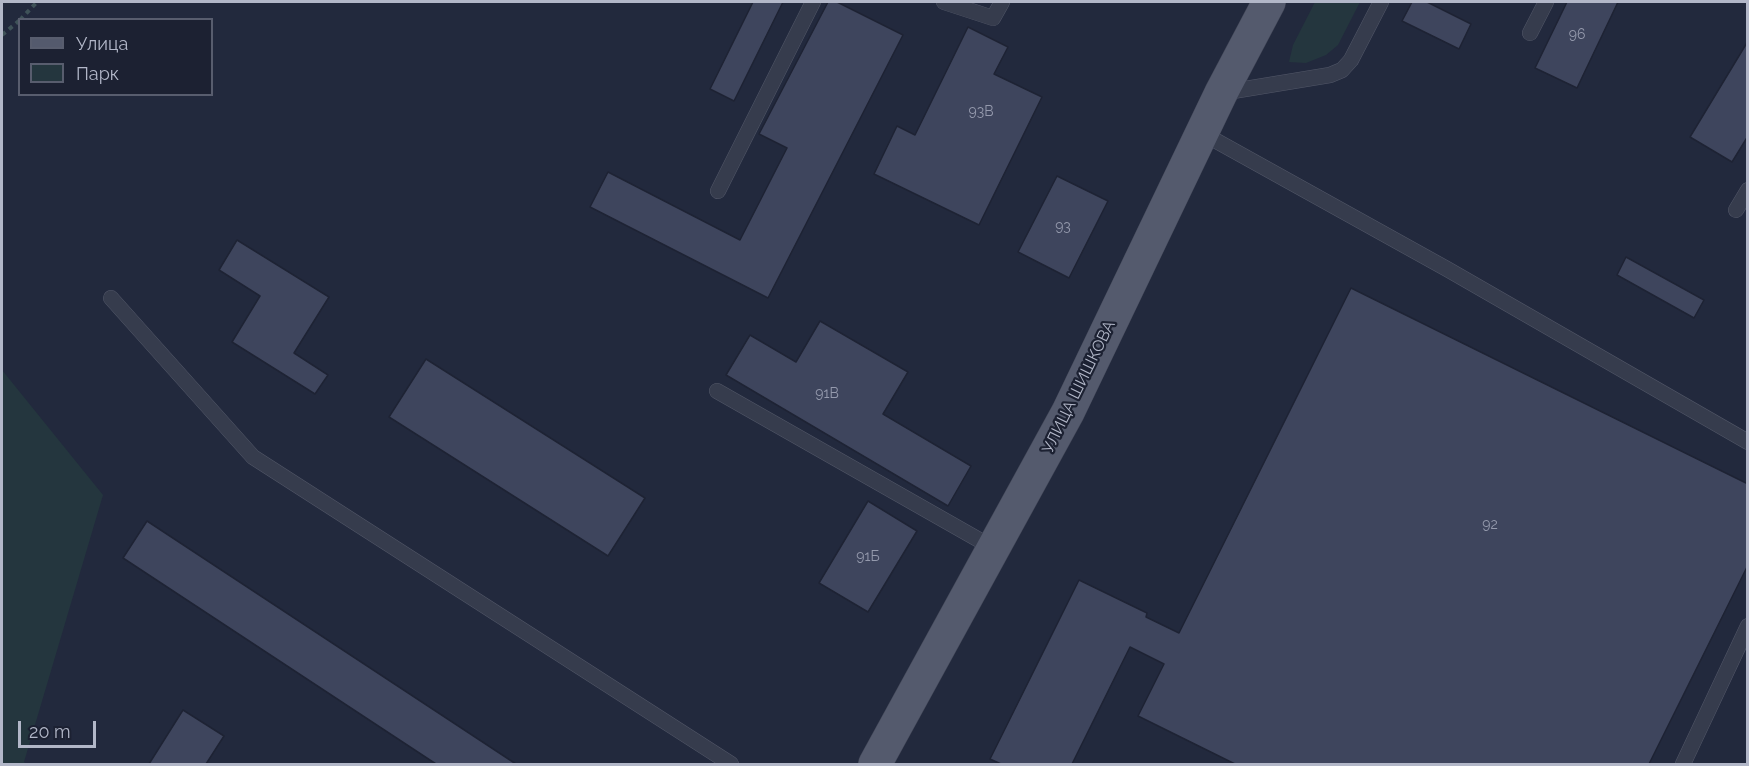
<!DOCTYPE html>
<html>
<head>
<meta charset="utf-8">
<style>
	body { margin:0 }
	#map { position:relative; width:1749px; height:766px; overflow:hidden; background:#22293d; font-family:Raleway,sans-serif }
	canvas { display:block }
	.frame { position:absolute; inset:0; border:3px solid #b2b7c8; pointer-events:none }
	.legend { position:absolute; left:18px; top:18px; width:195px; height:78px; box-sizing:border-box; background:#1c2132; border:2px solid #585d6e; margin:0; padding:8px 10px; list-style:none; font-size:18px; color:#b2b7c8 }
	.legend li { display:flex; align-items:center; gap:12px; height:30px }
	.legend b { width:30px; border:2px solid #585d6e }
	.scale { position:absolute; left:18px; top:721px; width:78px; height:27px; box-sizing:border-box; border:3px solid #b2b7c8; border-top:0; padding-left:8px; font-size:18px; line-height:21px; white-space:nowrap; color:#b2b7c8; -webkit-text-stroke:4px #1c2132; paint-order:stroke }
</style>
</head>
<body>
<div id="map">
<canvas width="1749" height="766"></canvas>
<div class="frame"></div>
<ul class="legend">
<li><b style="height:8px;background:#545a6d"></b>Улица</li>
<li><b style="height:16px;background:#24363e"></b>Парк</li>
</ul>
<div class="scale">20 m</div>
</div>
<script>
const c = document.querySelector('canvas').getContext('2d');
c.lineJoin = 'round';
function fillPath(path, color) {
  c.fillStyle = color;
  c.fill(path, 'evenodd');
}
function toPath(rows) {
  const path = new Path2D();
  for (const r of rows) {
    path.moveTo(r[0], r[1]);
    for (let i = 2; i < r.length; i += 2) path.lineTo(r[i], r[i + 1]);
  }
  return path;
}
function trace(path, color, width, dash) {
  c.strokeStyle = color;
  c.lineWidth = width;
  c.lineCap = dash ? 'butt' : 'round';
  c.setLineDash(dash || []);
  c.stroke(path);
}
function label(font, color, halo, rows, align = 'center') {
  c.font = font + ' Raleway,sans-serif';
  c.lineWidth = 4.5;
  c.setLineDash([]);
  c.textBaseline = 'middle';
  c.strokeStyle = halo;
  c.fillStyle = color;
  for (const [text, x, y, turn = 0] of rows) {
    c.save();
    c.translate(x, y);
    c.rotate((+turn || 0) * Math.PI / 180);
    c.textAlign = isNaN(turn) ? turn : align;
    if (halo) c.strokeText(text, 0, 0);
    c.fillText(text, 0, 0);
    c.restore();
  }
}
fillPath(toPath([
	[1315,2,1360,2,1338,45,1326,55,1306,63,1289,62,1293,45],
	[2,370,103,495,24,762,26,764,2,764]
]), '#24363e');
const building = toPath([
	[753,2,783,2,734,101,710,89,753,2],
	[828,2,837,2,903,35,768,298,590,207,608,172,740,240,787,148,759,134,828,2],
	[1412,2,1427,2,1471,24,1459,49,1402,21,1412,2],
	[1567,2,1618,2,1577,88,1535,68,1567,2],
	[968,27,1008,47,994,74,1042,97,979,225,874,174,897,126,915,135,968,27],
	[1748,41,1748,136,1732,162,1690,137,1748,41],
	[1057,176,1108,201,1069,278,1018,252,1057,176],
	[237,240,329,297,294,353,328,375,315,394,232,342,260,296,219,270,237,240],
	[1626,257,1704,300,1694,318,1617,275,1626,257],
	[1351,288,1748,484,1748,565,1649,764,1235,764,1138,716,1164,664,1130,647,1072,764,1001,764,990,759,1079,580,1147,613,1146,617,1179,633,1351,288],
	[820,321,908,372,883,414,971,466,948,506,726,375,750,335,796,362,820,321],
	[426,359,645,498,608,556,389,417,426,359],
	[868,501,917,531,868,612,819,583,868,501],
	[147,521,516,764,436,764,123,558,147,521],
	[183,710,224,736,206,764,149,764,183,710]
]);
fillPath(building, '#3e455d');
trace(building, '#1e2334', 1.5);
const service = toPath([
	[944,2,993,18,1002,2],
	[1530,33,1546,2],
	[1221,93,1330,75,1342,70,1351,60,1381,2],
	[1202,133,1447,269,1748,442],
	[718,191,813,2],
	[1736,210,1748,190],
	[111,298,253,457,731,764],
	[717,391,995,549],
	[1683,764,1748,626]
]);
const primary = toPath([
	[875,764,1068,412,1221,93,1269,2]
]);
trace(service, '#525768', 16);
trace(primary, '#404556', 34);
trace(toPath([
	[20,20,37,2],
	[2,35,20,20]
]), '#3f5258', 4, [4.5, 4.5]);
trace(service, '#363c4d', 15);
trace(primary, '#545a6d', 33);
label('14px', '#959aad', null, [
	["96",1577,35],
	["93В",981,112],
	["93",1063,227],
	["91В",827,394],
	["92",1490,525],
	["91Б",868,557]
]);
label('16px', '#b2b7c8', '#1c2132', [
	["УЛИЦА ШИШКОВА",1079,387,-64]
]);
</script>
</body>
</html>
